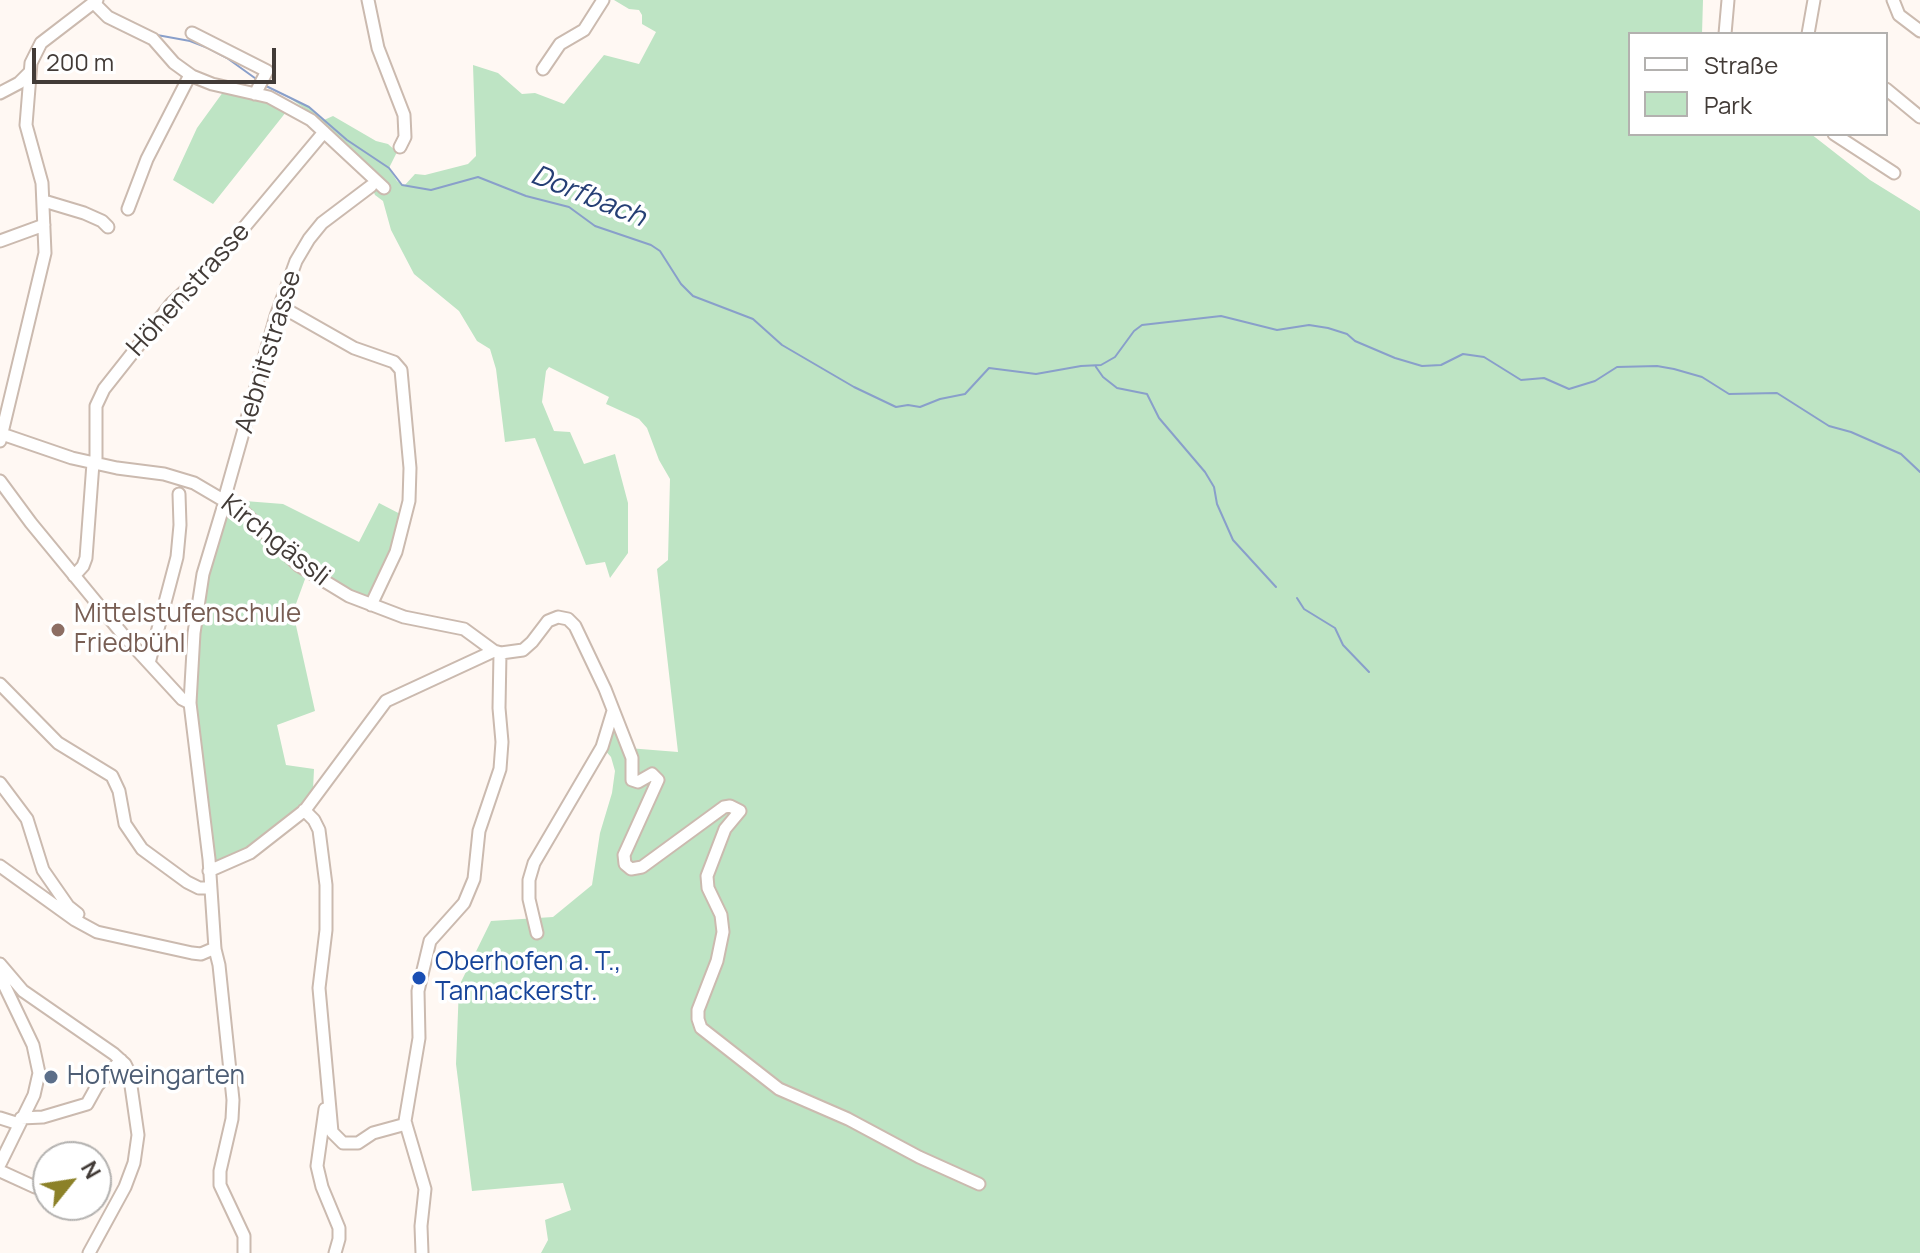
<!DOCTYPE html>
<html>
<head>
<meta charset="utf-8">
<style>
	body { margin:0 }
	#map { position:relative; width:1920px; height:1253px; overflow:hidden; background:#fff8f3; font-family:Manrope,sans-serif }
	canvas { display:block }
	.legend { position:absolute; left:1628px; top:32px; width:260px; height:104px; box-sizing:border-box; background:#fff; border:2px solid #b3b1af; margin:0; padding:10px 14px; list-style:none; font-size:24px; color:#423b37 }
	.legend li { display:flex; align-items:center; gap:16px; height:40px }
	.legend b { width:40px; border:2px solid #b3b1af }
	.north { position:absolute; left:32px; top:1141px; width:80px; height:80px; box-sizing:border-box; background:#fff; border:2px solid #b3b1af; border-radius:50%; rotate:60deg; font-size:22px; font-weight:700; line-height:32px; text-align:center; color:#423b37 }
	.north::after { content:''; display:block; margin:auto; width:28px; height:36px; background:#8c8128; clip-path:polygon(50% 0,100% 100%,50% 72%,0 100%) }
	.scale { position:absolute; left:32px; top:48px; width:244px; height:36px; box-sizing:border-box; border:4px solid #423b37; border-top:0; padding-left:10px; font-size:24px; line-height:28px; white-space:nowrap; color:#423b37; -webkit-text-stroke:6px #fff; paint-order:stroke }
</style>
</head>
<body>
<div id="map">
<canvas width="1920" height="1253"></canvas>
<ul class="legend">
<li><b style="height:10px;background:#fff"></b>Straße</li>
<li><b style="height:22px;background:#bee4c4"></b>Park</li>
</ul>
<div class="north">N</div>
<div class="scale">200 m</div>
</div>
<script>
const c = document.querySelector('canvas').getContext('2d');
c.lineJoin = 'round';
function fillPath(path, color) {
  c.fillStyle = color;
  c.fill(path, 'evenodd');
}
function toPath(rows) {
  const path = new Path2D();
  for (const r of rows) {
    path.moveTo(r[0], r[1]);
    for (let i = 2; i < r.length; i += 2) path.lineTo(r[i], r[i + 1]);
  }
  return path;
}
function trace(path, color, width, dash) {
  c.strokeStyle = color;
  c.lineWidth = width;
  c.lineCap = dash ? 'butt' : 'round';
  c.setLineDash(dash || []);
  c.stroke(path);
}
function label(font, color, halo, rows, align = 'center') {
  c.font = font + ' Manrope,sans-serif';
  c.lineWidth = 7;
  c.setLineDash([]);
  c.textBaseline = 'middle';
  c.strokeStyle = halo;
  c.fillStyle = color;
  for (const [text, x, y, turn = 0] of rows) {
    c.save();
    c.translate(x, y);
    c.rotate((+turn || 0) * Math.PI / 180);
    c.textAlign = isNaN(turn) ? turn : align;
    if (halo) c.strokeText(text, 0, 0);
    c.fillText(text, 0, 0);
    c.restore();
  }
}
fillPath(toPath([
	[614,0,1703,0,1702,34,1630,34,1630,134,1811,134,1870,180,1920,211,1920,1253,541,1253,548,1240,545,1220,571,1210,563,1183,472,1191,456,1064,459,986,491,921,553,917,592,885,600,833,612,793,615,771,611,757,602,747,613,710,628,748,678,752,657,569,668,560,670,479,659,460,647,428,639,419,606,404,609,397,549,367,546,371,542,402,554,431,570,432,584,464,615,454,628,503,628,553,610,578,605,562,586,565,535,438,505,442,496,369,490,349,477,341,459,311,414,274,391,230,383,201,375,195,364,170,307,110,282,93,309,107,324,120,333,116,376,141,388,144,397,152,389,168,397,181,404,186,415,174,425,175,468,164,476,156,473,65,498,73,522,94,535,93,564,104,604,55,639,64,656,32,642,24,642,15,639,10,629,9],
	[226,88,290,107,213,204,173,180,197,128],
	[232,500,283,504,359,542,379,503,406,517,371,605,308,571,293,612,315,711,277,725,286,765,314,769,313,790,301,806,258,843,216,865,194,711,197,611]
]), '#bee4c4');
trace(toPath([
	[157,35,190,41,208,48,227,58,259,81],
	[264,85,309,107,347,140,389,168,402,185,431,190,478,177,526,196,569,207,595,226,651,245,660,251,681,284,693,296,753,319,782,345,854,387,896,407,908,405,920,407,940,399,965,394,989,368,1036,374,1081,366,1101,365,1115,357,1134,331,1142,325,1221,316,1277,330,1309,325,1328,328,1347,334,1355,341,1395,358,1422,366,1441,365,1463,354,1484,357,1521,380,1544,378,1569,389,1595,381,1617,367,1657,366,1674,369,1702,377,1729,394,1777,393,1829,426,1851,432,1901,454,1920,472],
	[1096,367,1103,377,1117,388,1147,394,1159,418,1205,472,1214,487,1217,504,1233,540,1276,587],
	[1297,598,1304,609,1335,628,1343,645,1369,672]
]), '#899fca', 2);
const minor = toPath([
	[368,0,378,48,404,115,405,137,400,147],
	[1893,0,1899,15,1920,31],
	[94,3,108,17,153,39,174,63,192,76,212,84,269,97,311,120,384,188],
	[192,33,267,71,255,94],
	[1725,34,1728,0],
	[1808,34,1814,0],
	[543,69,560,44,584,30,603,0],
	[1886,89,1920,117],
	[0,93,19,83,29,73],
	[1834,134,1894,173],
	[44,201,84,213,102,221,108,227],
	[128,209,147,159,190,75],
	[0,241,44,225],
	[280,306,354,348,394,362,401,370,410,468,409,501,396,552,371,605],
	[2,434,72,458,117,468,164,474,194,483,245,513,298,565,349,596,404,617,464,629,494,651],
	[0,441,45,253,42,183,26,125,31,63,41,43,97,0],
	[96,463,96,406,104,389,172,303,211,267,324,132],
	[0,481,31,523,124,636,182,699,190,703,209,859,215,949,219,965,233,1100,232,1119,220,1171,220,1185,244,1236,244,1253],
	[224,500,276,316,296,261,309,239,322,223,371,186],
	[74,576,83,566,86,558,93,463],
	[149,663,177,557,180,525,179,494],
	[0,684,58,743,112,776,119,791,125,824,142,849,187,882,199,888,210,888],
	[190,703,194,633,203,574,225,501],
	[0,783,27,819,43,870,68,906,78,914],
	[304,810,314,820,319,830,326,885,326,930,319,988,332,1132,343,1143,358,1143,373,1133,406,1124],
	[0,866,75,920,97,932,192,953,201,954,215,948],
	[209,871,250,853,305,810,386,701,494,651,501,653,523,650,532,642,548,621,558,617,568,619,575,626,605,689,632,758,632,780,638,782,652,774,658,780,624,855,625,864,631,869,642,867,724,807,730,806,740,811,725,829,707,876,708,888,721,915,723,932,717,961,698,1010,698,1019,701,1028,779,1089,848,1119,919,1157,979,1184],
	[537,933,529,899,529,880,534,863,602,747,613,711],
	[0,964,23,991,114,1054,125,1064,129,1072,138,1135,134,1163,125,1187,89,1253],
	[0,976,33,1045,39,1073,34,1095,0,1164],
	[325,1109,317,1166,322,1187,339,1228,339,1239,335,1253],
	[0,1118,19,1124],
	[21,1118,43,1117,87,1104,97,1086,121,1060],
	[0,1171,35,1187,48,1188],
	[422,1253,421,1226,425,1189,405,1121,419,1038,418,991,430,941,464,903,474,879,479,831,500,769,502,742,499,708,500,653]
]);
trace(minor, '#cbbaaf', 15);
trace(minor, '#fff', 11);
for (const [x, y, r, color] of [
	[58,630,8,"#8d6e63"],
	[419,978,8,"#1a4fb4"],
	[51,1077,8,"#5c6f8a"]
]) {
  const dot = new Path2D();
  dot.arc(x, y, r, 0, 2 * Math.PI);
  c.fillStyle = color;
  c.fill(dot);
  trace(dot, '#fff', 3);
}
label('26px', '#423b37', '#fff', [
	["Höhenstrasse",189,290,-48],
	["Aebnitstrasse",269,352,-73],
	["Kirchgässli",275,541,38]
]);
label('26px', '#785e54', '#fff', [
	["Mittelstufenschule",74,615],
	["Friedbühl",74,645]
], 'left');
label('26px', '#164399', '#fff', [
	["Oberhofen a. T.,",435,963],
	["Tannackerstr.",435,993]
], 'left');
label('26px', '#4e5e75', '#fff', [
	["Hofweingarten",67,1077]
], 'left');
label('italic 28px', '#263f75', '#fff', [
	["Dorfbach",588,197,22]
]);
</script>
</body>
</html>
